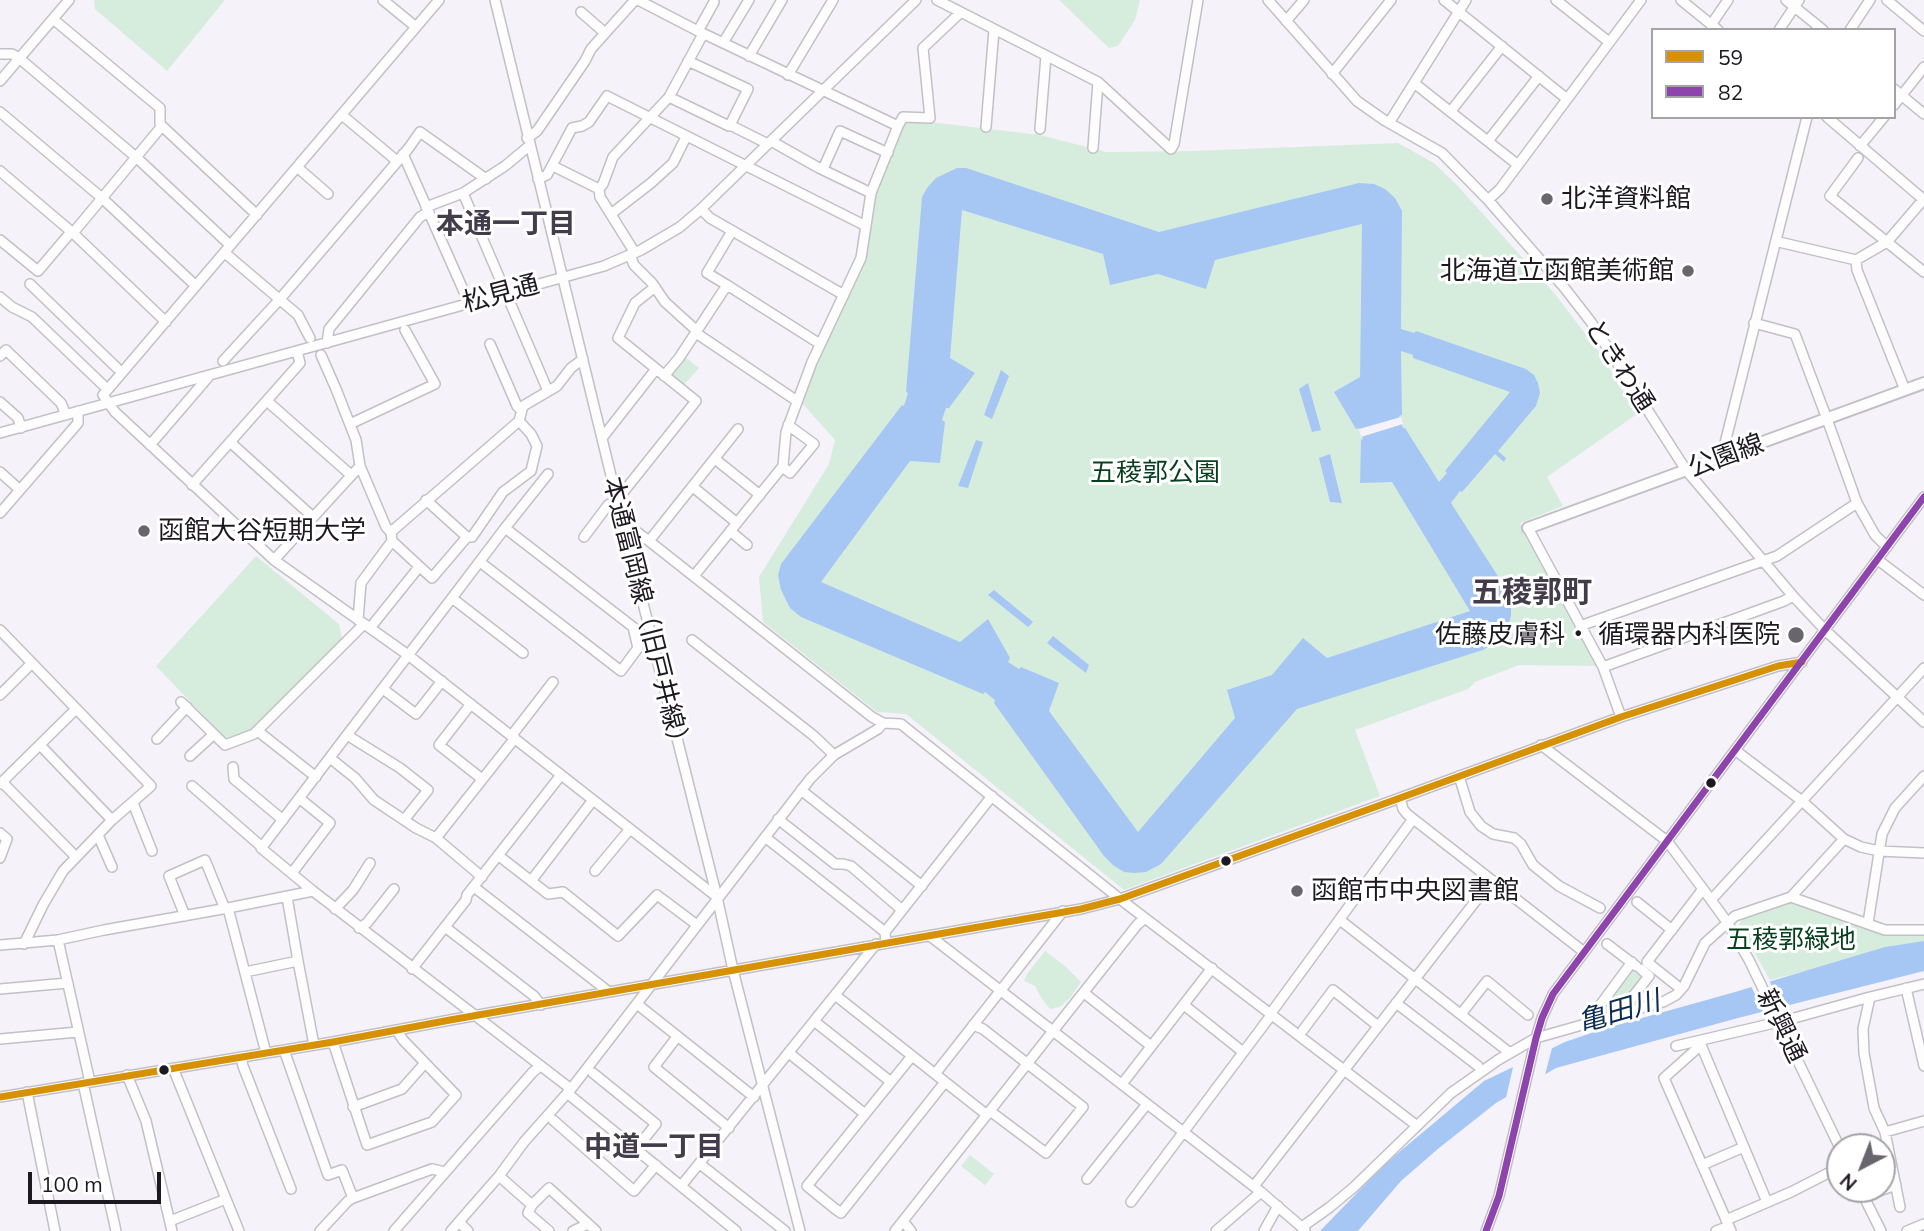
<!DOCTYPE html>
<html>
<head>
<meta charset="utf-8">
<style>
	body { margin:0 }
	#map { position:relative; width:1924px; height:1231px; overflow:hidden; background:#f5f2fa; font-family:Mulish,sans-serif }
	canvas { display:block }
	.legend { position:absolute; left:1651px; top:28px; width:245px; height:91px; box-sizing:border-box; background:#fff; border:2px solid #a4a3a6; margin:0; padding:9px 12px; list-style:none; font-size:21px; color:#1c1920 }
	.legend li { display:flex; align-items:center; gap:14px; height:35px }
	.legend b { width:35px; border:2px solid #a4a3a6 }
	.north { position:absolute; left:1826px; top:1133px; width:70px; height:70px; box-sizing:border-box; background:#fff; border:2px solid #a4a3a6; border-radius:50%; rotate:222deg; font-size:19px; font-weight:700; line-height:28px; text-align:center; color:#1c1920 }
	.north::after { content:''; display:block; margin:auto; width:24px; height:32px; background:#68656c; clip-path:polygon(50% 0,100% 100%,50% 72%,0 100%) }
	.scale { position:absolute; left:28px; top:1172px; width:133px; height:32px; box-sizing:border-box; border:4px solid #1c1920; border-top:0; padding-left:9px; font-size:21px; line-height:24px; white-space:nowrap; color:#1c1920; -webkit-text-stroke:5px #fff; paint-order:stroke }
</style>
</head>
<body>
<div id="map">
<canvas width="1924" height="1231"></canvas>
<ul class="legend">
<li><b style="height:9px;background:#d69105"></b>59</li>
<li><b style="height:9px;background:#8e44ad"></b>82</li>
</ul>
<div class="north">N</div>
<div class="scale">100 m</div>
</div>
<script>
const c = document.querySelector('canvas').getContext('2d');
c.lineJoin = 'round';
function fillPath(path, color) {
  c.fillStyle = color;
  c.fill(path, 'evenodd');
}
function toPath(rows) {
  const path = new Path2D();
  for (const r of rows) {
    path.moveTo(r[0], r[1]);
    for (let i = 2; i < r.length; i += 2) path.lineTo(r[i], r[i + 1]);
  }
  return path;
}
function trace(path, color, width, dash) {
  c.strokeStyle = color;
  c.lineWidth = width;
  c.lineCap = dash ? 'butt' : 'round';
  c.setLineDash(dash || []);
  c.stroke(path);
}
function label(font, color, halo, rows, align = 'center') {
  c.font = font + ' Mulish,"Noto Sans JP",sans-serif';
  c.lineWidth = 6;
  c.setLineDash([]);
  c.textBaseline = 'middle';
  c.strokeStyle = halo;
  c.fillStyle = color;
  for (const [text, x, y, turn = 0] of rows) {
    c.save();
    c.translate(x, y);
    c.rotate((+turn || 0) * Math.PI / 180);
    c.textAlign = isNaN(turn) ? turn : align;
    if (halo) c.strokeText(text, 0, 0);
    c.fillText(text, 0, 0);
    c.restore();
  }
}
fillPath(toPath([
	[94,0,225,0,167,71,95,9],
	[1059,0,1140,0,1135,20,1118,46,1109,48],
	[905,122,938,123,1040,135,1106,152,1194,151,1398,143,1434,163,1457,185,1555,294,1600,353,1637,414,1547,477,1563,506,1520,523,1598,666,1519,665,1475,682,1468,689,1355,730,1380,796,1124,890,906,714,877,712,763,622,759,577,829,464,835,440,801,402,805,390,866,258,876,190],
	[685,357,699,368,683,386,673,378,673,373],
	[256,556,339,624,342,638,253,731,226,739,156,666],
	[1792,903,1887,936,1924,935,1924,941,1770,980,1739,925,1742,919],
	[1045,951,1065,966,1081,982,1070,998,1060,1007,1050,1009,1042,999,1035,986,1024,981,1027,974],
	[1632,967,1644,978,1618,1010,1597,1015],
	[970,1155,994,1174,985,1185,961,1166]
]), '#d6edde');
fillPath(toPath([
	[957,168,966,168,1159,232,1359,183,1374,184,1385,189,1395,198,1402,211,1401,329,1414,333,1416,331,1526,369,1534,375,1538,383,1540,393,1536,406,1498,451,1506,458,1504,462,1495,454,1462,492,1460,491,1451,503,1508,592,1511,604,1511,616,1508,627,1503,637,1483,650,1297,709,1161,864,1146,872,1134,873,1124,872,1113,865,1104,856,994,703,995,700,985,692,983,694,801,617,790,608,781,590,778,575,781,564,902,405,904,406,908,393,906,392,922,197,927,188,936,178],
	[962,210,1103,254,1110,285,1158,274,1206,289,1215,260,1362,224,1360,377,1334,392,1356,429,1359,428,1363,439,1361,440,1360,483,1392,482,1470,611,1327,658,1303,638,1272,675,1227,690,1235,718,1138,832,1049,711,1059,683,1021,667,1019,669,1008,662,1010,658,988,619,960,642,821,582,910,461,940,463,945,422,942,420,946,408,949,408,975,373,950,358],
	[1401,351,1413,355,1413,358,1510,392,1445,471,1447,473,1439,482,1405,428,1403,428,1399,416,1402,415],
	[1001,370,1009,376,992,419,984,415],
	[1308,383,1321,430,1312,432,1299,389],
	[976,440,983,442,968,488,958,486],
	[1330,454,1342,503,1330,502,1319,458],
	[994,590,1033,622,1028,627,988,595],
	[1053,636,1089,665,1086,673,1047,643],
	[1924,941,1924,971,1738,1018,1556,1068,1496,1103,1439,1148,1401,1181,1358,1231,1320,1231,1385,1164,1484,1081,1565,1042,1603,1029,1735,992,1885,947]
]), '#a6c7f4');
fillPath(toPath([
	[1401,417,1403,424,1361,437,1359,429],
	[1768,978,1784,1010,1765,1015,1750,984],
	[1553,1044,1544,1079,1505,1102,1514,1063]
]), '#f5f2fa');
const minor = toPath([
	[383,0,416,27],
	[439,0,103,395,115,412,274,560,408,655,717,897],
	[495,0,617,500,717,897,733,970,800,1231],
	[635,0,640,1,698,31,898,126],
	[937,0,1098,82,1171,149,1174,144,1198,0],
	[1268,0,1357,101,1384,120,1442,153,1488,200,1563,286,1591,322,1686,470,1793,596,1825,630,1924,722],
	[1444,0,1567,99],
	[1556,0,1609,42],
	[1681,0,1718,30],
	[1786,0,1823,30],
	[1887,0,1924,31],
	[581,12,605,33],
	[53,19,160,108,160,124,162,126,257,215],
	[1286,21,1304,0],
	[1711,25,1728,0],
	[1779,30,1799,0],
	[1850,30,1870,0],
	[698,31,714,2],
	[723,43,749,0],
	[0,54,12,54,19,58,137,158,230,245],
	[749,56,782,0],
	[1332,74,1391,0],
	[788,75,833,0],
	[0,81,69,0],
	[1414,83,1518,165],
	[1894,89,1924,114],
	[669,97,729,126,730,125,748,89,688,61],
	[1894,105,1924,67],
	[1451,111,1502,46],
	[0,112,102,198,196,286],
	[342,115,397,161],
	[1827,117,1924,200],
	[1389,123,1466,0],
	[730,125,768,144],
	[986,127,994,30],
	[1040,129,1046,56],
	[527,138,537,131,585,61,591,49,635,0],
	[771,141,819,168,871,193],
	[1488,141,1539,76],
	[1860,146,1884,117],
	[1093,148,1098,82],
	[403,154,469,303],
	[1858,158,1830,196,1924,272],
	[553,166,599,189],
	[297,167,328,194],
	[823,169,840,131,888,153],
	[0,171,73,233,166,322],
	[538,179,547,175,572,128,582,126,589,122,607,96,866,226],
	[463,193,548,391],
	[1488,200,1500,189,1518,165,1641,0],
	[426,207,463,193,505,166,529,146],
	[701,209,710,218,844,295],
	[611,214,651,183,673,163,686,137],
	[73,233,162,126],
	[0,240,38,271,71,232],
	[1779,242,1856,260,1887,242,1923,200],
	[225,253,298,315,310,338],
	[635,253,600,197,599,189,603,184,613,157,669,97,703,34],
	[630,255,634,265,652,283,665,302,697,331],
	[1856,260,1857,270,1905,390],
	[30,284,117,368],
	[727,285,707,273,732,231],
	[0,297,12,307,32,317,103,385],
	[1754,323,1795,334,1827,419,1857,503,1875,535,1887,547],
	[696,333,797,401],
	[327,343,329,329,420,217,429,212],
	[490,344,517,406,521,410],
	[321,355,336,389,356,440,360,466,386,527,391,532,392,541,432,578,467,537],
	[0,356,6,350,61,403,66,415],
	[223,361,280,299,408,149,420,132,486,179],
	[664,376,679,358,727,285,820,344],
	[267,401,351,475],
	[0,402,18,418,21,428],
	[350,424,435,384,405,330],
	[0,433,604,266,641,250,680,227,701,209,916,0],
	[602,438,656,369],
	[230,442,313,517],
	[150,445,210,375],
	[1726,455,1724,447,1807,117],
	[715,459,760,495],
	[783,467,790,473,814,444,788,425],
	[0,472,20,490],
	[192,485,300,363,297,351],
	[693,487,737,523],
	[426,500,467,537,472,537,503,492,531,471,537,446,531,434,519,421],
	[0,513,78,423,78,411],
	[505,528,548,474],
	[1528,528,1603,667,1621,717],
	[730,531,747,545],
	[391,532,519,421,523,406,557,386,571,368,583,359],
	[626,534,637,532,649,541,872,717,883,723],
	[584,537,608,505,617,500,696,401,618,338,635,303,655,287],
	[649,541,738,429],
	[274,560,360,466],
	[1878,560,1924,595],
	[694,576,783,466,786,432,812,362,861,258,871,193,898,126,903,117,930,118,923,48,960,13],
	[452,598,523,653],
	[358,620,361,583,392,541],
	[1580,626,1777,556,1857,503],
	[370,628,419,567],
	[0,630,151,786,112,820,63,871,43,905,24,944],
	[692,640,814,736,834,755],
	[1603,667,1784,601,1793,596],
	[383,689,416,714,442,681],
	[0,695,32,663],
	[181,702,225,745,254,734,364,624],
	[471,704,439,745,482,779],
	[259,732,316,777],
	[347,735,400,768,428,790,404,820],
	[512,735,553,682],
	[157,739,187,707],
	[40,745,112,820],
	[1541,745,1667,841,1703,889,1727,922,1749,960,1840,1148],
	[1735,750,1802,801,1844,839,1861,847,1879,851,1924,853],
	[190,756,214,734],
	[330,758,355,778,374,800,416,828,436,838,482,877],
	[233,767,234,779,283,820],
	[1459,776,1470,812,1481,826,1493,834,1514,838,1521,844,1533,865,1559,886,1600,908],
	[2,782,76,857],
	[0,784,76,709],
	[192,786,262,847,261,848,313,891,571,1089],
	[801,790,922,886],
	[1400,798,1403,809,1407,814,1584,952],
	[133,803,152,851],
	[778,819,835,864,843,864,851,866,902,910],
	[0,833,7,839,0,858],
	[98,835,112,867],
	[765,837,885,932],
	[436,838,515,738],
	[262,847,347,735,452,598,505,528,633,627,638,648,621,671,480,562],
	[499,856,548,894,563,892,618,936,657,895,697,925],
	[595,871,630,829],
	[292,873,330,823,299,798],
	[531,881,593,800],
	[474,887,609,992],
	[287,897,298,961],
	[1791,897,1844,839],
	[1711,900,1924,668],
	[1637,902,1672,930],
	[228,908,266,1053],
	[335,909,353,890,370,863],
	[185,916,169,876,205,860,225,909],
	[1340,920,1510,1053],
	[1868,923,1882,834,1895,808,1924,776],
	[445,927,534,996,541,1005],
	[359,928,367,923,394,889],
	[930,936,1261,1192,1305,1230],
	[58,940,90,1082],
	[886,943,885,932,992,796],
	[1607,944,1636,966],
	[0,945,58,940,104,930,228,908,313,891],
	[412,969,466,900,467,895,561,775],
	[245,972,298,961,314,1045],
	[1676,985,1647,962,1703,889],
	[1906,988,1924,1066],
	[0,989,68,983],
	[835,995,987,1115],
	[1088,996,1151,1046],
	[1396,1003,1478,1066],
	[637,1004,754,1097],
	[1184,1005,1243,1052],
	[1271,1013,1413,819],
	[1620,1013,1649,976,1641,969],
	[1461,1014,1487,981,1528,1015],
	[814,1021,891,1082],
	[1587,1023,1632,962],
	[973,1025,983,1029,1083,1107,1046,1153,990,1111],
	[1303,1030,1333,990,1378,1026],
	[1053,1031,1137,925,1145,918],
	[677,1037,654,1067,729,1128],
	[0,1039,78,1032],
	[333,1042,367,1145,432,1122,456,1095,403,1040,397,1031],
	[1676,1046,1787,1020,1870,997],
	[284,1050,328,1175,342,1170,353,1198],
	[789,1053,865,1114],
	[912,1056,807,1186,834,1208,841,1213,945,1082],
	[241,1057,243,1066,291,1189],
	[593,1073,656,1124,636,1149],
	[935,1074,1063,911],
	[127,1075,146,1121,172,1231],
	[83,1083,116,1231],
	[1122,1084,1212,968],
	[27,1092,55,1231],
	[567,1093,736,1231],
	[0,1097,333,1042,450,1020,1081,909,1120,899,1400,798,1621,717,1778,666,1802,662],
	[353,1107,402,1089,425,1063],
	[553,1120,634,1191,656,1165],
	[1885,1132,1924,1121],
	[700,1164,785,1231],
	[1702,1165,1744,1147],
	[499,1176,532,1205],
	[1087,1179,1147,1104],
	[681,1186,876,944],
	[1254,1186,1492,880],
	[1860,1189,1881,1231],
	[1870,1194,1896,1185],
	[226,1199,239,1231],
	[1131,1202,1272,1014],
	[1900,1207,1885,1132,1874,1108,1864,1053,1863,1029,1870,997,1924,984],
	[1726,1220,1791,1192,1840,1167],
	[170,1221,226,1199,173,1068],
	[903,1221,911,1231],
	[459,1222,468,1231],
	[1302,1227,1330,1207,1354,1187,1451,1093,1498,1060,1536,1038,1663,1002,1676,995,1684,986,1705,943,1735,916,1791,897,1885,930,1924,930],
	[320,1231,348,1201,353,1198,432,1169,445,1172],
	[394,1231,532,1073,540,1066],
	[451,1231,499,1176,524,1142,571,1089,810,779,834,755,878,729,883,723,901,724,1120,899,1416,1125],
	[549,1231,528,1213,532,1205,549,1188,596,1231],
	[573,1231,588,1224],
	[895,1231,1053,1031],
	[1216,1231,1261,1192],
	[1264,1231,1278,1206],
	[1486,1231,1499,1196,1536,1038,1542,1018,1553,994,1924,497],
	[1716,1231,1729,1226],
	[1731,1231,1664,1078,1701,1045,1767,1202],
	[1907,1231,1924,1224]
]);
const major = toPath([
	[1528,528,1924,383]
]);
trace(minor, '#c2c0c6', 12);
trace(major, '#c2c0c6', 14);
trace(minor, '#fefdfe', 9);
trace(major, '#fefdfe', 10);
trace(toPath([
	[0,1097,333,1042,450,1020,1081,909,1120,899,1400,798,1621,717,1778,666,1802,662]
]), '#d69105', 7);
trace(toPath([
	[1486,1231,1499,1196,1536,1038,1542,1018,1553,994,1924,497]
]), '#8e44ad', 7);
for (const [x, y, r, color] of [
	[1547,199,7,"#68656c"],
	[1688,271,7,"#68656c"],
	[144,531,7,"#68656c"],
	[1796,635,9,"#68656c"],
	[1711,783,6,"#1c1920"],
	[1226,861,6,"#1c1920"],
	[1297,891,7,"#68656c"],
	[164,1070,6,"#1c1920"]
]) {
  const dot = new Path2D();
  dot.arc(x, y, r, 0, 2 * Math.PI);
  c.fillStyle = color;
  c.fill(dot);
  trace(dot, '#fff', 2.5);
}
label('26px', '#1c1920', '#fff', [
	["北洋資料館",1561,199],
	["北海道立函館美術館",1674,271,"right"],
	["函館大谷短期大学",158,531],
	["佐藤皮膚科・ 循環器内科医院",1780,635,"right"],
	["函館市中央図書館",1311,891]
], 'left');
label('26px', '#1c1920', '#fff', [
	["松見通",501,294,-15],
	["ときわ通",1619,366,57],
	["公園線",1726,456,-20],
	["本通富岡線（旧戸井線）",646,616,76],
	["新興通",1781,1026,64]
]);
label('26px', '#083f1e', '#fff', [
	["五稜郭公園",1155,473],
	["五稜郭緑地",1791,940]
]);
label('bold 28px', '#433c4a', '#fff', [
	["本通一丁目",506,225],
	["中道一丁目",654,1148]
]);
label('italic 28px', '#0c2c53', '#fff', [
	["亀田川",1619,1012,-16]
]);
label('bold 30px', '#433c4a', '#fff', [
	["五稜郭町",1532,593]
]);
</script>
</body>
</html>
